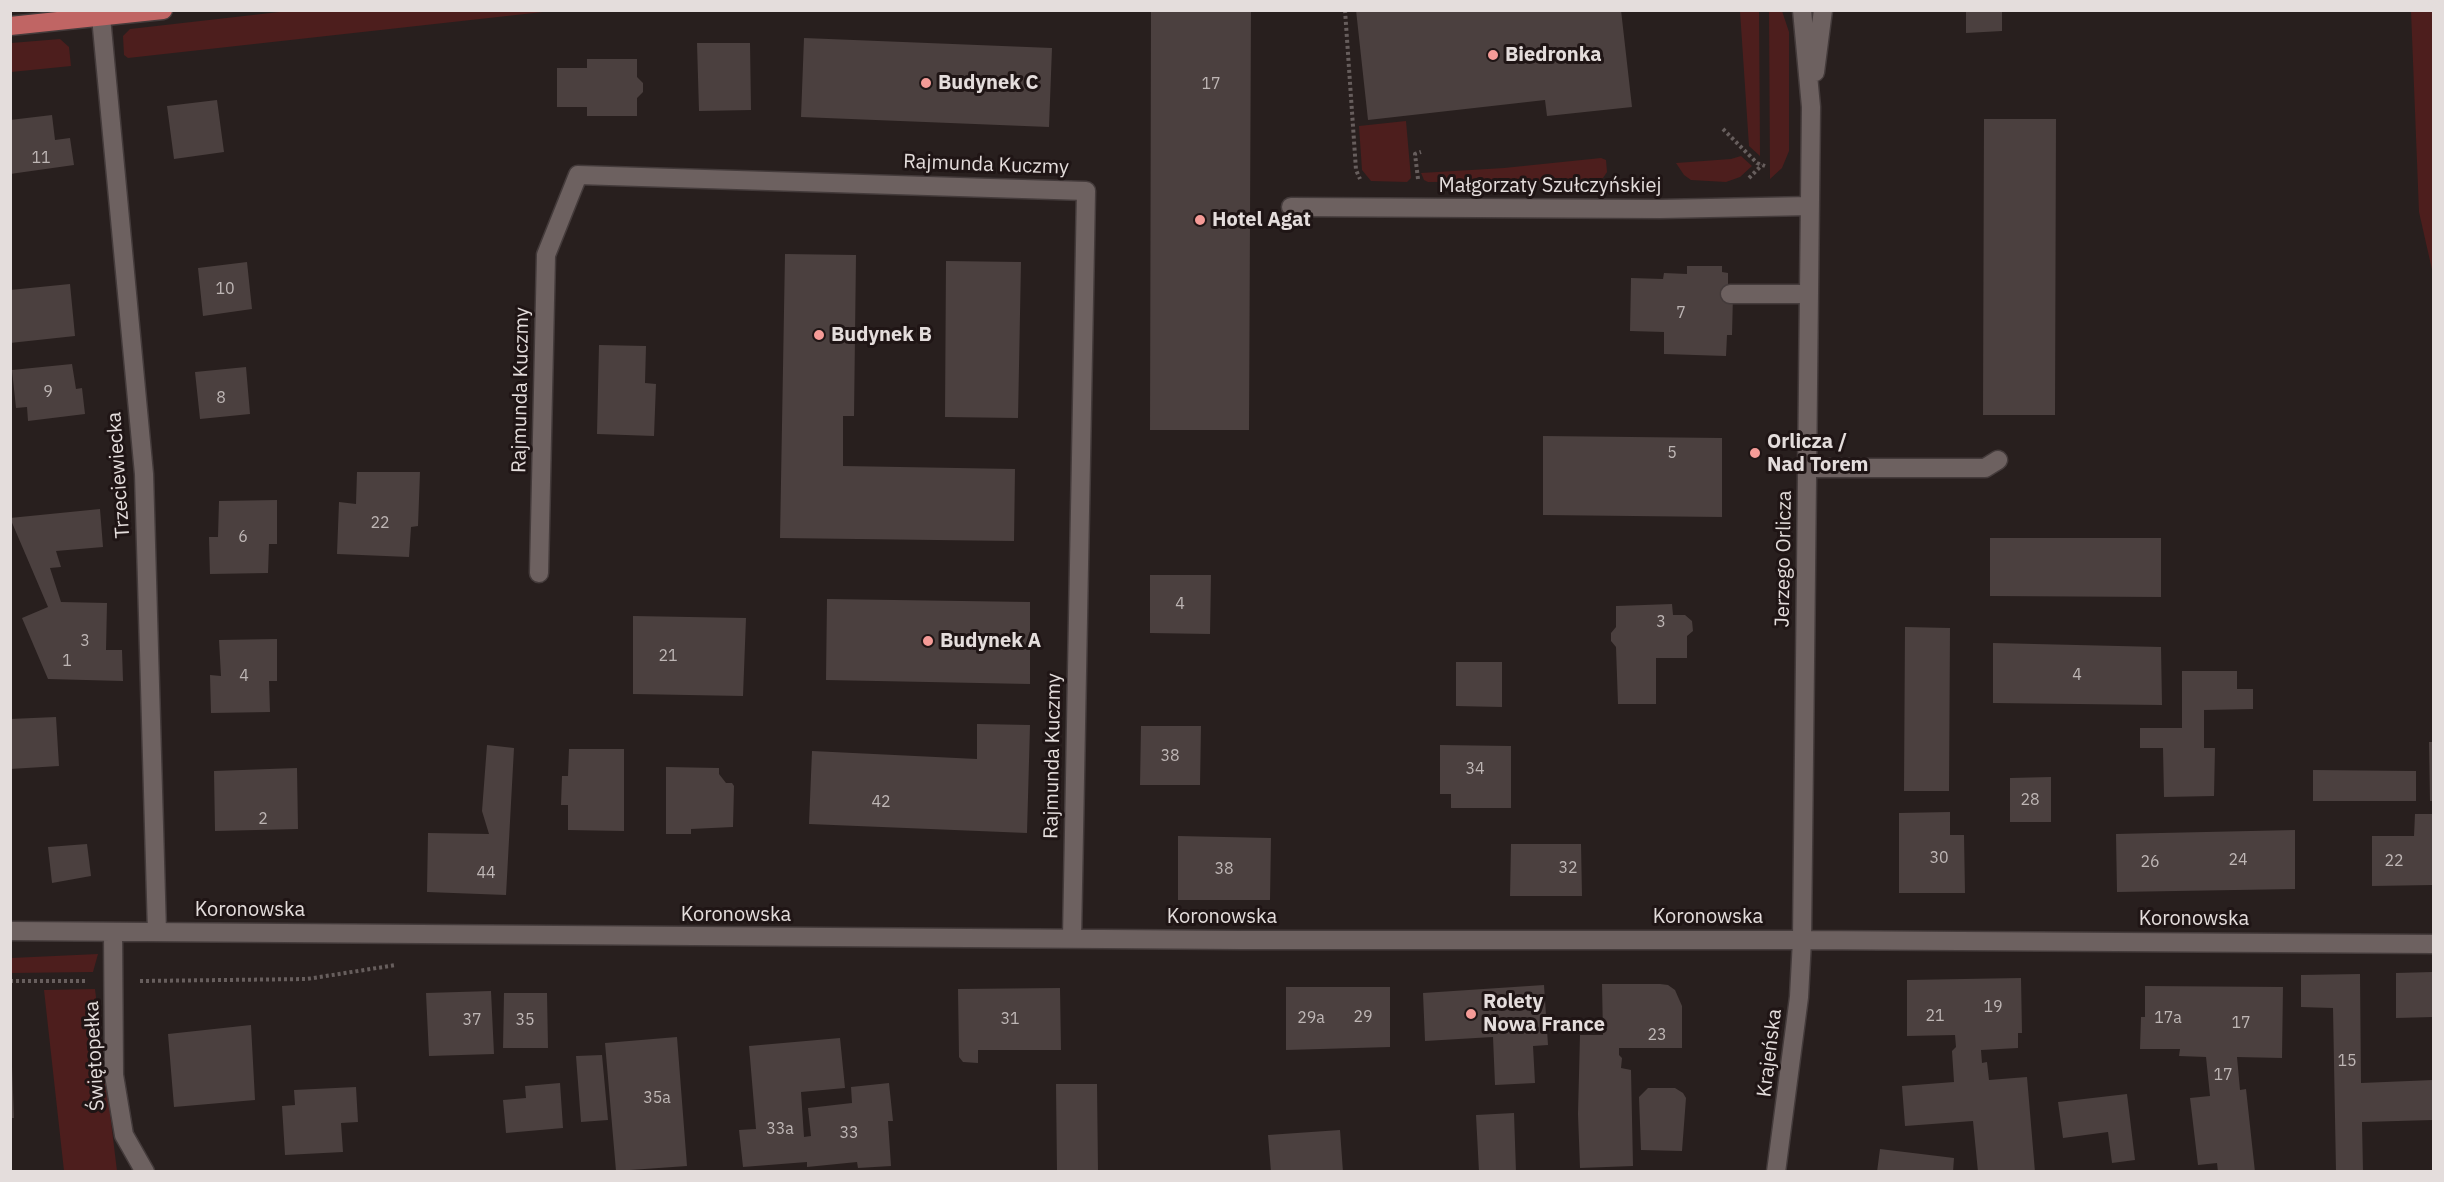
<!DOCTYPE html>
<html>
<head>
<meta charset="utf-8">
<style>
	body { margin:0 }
	#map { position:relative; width:2444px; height:1182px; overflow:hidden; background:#281f1e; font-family:"IBM Plex Sans",sans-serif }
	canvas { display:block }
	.frame { position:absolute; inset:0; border:12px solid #e4dddc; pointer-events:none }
</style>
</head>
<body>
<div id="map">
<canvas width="2444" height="1182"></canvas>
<div class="frame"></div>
</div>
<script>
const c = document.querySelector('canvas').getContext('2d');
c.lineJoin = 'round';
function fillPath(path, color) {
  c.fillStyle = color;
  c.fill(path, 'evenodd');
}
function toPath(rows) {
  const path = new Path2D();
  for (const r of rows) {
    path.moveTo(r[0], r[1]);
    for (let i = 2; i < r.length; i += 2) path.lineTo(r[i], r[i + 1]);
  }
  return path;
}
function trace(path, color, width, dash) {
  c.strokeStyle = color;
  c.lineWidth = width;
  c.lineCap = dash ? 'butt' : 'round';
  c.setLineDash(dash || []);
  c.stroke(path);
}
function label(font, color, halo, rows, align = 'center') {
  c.font = font + ' "IBM Plex Sans",sans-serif';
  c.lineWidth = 6;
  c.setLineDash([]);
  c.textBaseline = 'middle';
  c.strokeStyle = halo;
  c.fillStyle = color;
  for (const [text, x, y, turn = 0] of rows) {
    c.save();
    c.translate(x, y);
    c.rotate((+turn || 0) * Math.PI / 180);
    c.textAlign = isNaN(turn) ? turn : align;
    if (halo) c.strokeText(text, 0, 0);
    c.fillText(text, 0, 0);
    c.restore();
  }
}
fillPath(toPath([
	[288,11,288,10,552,11,128,58,124,55,123,36,130,29],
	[1740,11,1759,11,1760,156,1749,146],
	[1769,11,1782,11,1789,32,1789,151,1782,168,1770,179],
	[2411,11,2433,11,2433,274,2419,212],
	[60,39,69,47,71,66,11,72,11,43],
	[1406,121,1411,178,1407,182,1371,181,1362,170,1359,126],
	[1741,156,1752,166,1740,177,1726,182,1691,180,1684,175,1676,163,1731,159],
	[1601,158,1606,160,1607,172,1603,178,1593,181,1428,182,1424,180,1422,175,1421,173,1504,168],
	[98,954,93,972,11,973,11,958],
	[95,989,117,1171,64,1171,44,990]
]), '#4d1e1d');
fillPath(toPath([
	[1151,10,1251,10,1249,430,1150,430],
	[1356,10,1621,10,1632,107,1547,116,1545,100,1368,120],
	[1966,10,2002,10,2002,31,1966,33],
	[804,38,1052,48,1049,127,801,117],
	[697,43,750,43,751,110,699,111],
	[587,59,637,59,637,77,643,83,643,92,637,98,637,116,587,116,587,107,557,107,557,68,587,68],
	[217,100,224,152,174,159,167,106],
	[52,115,55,140,70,138,74,165,10,174,10,120],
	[1984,119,2056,119,2055,415,1983,415],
	[785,254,856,255,854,416,843,416,843,466,1015,469,1014,541,780,538],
	[946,261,1021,262,1018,418,945,417],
	[247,262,252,309,203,316,198,268],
	[1687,266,1722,266,1722,272,1728,273,1728,295,1733,295,1732,335,1727,335,1726,356,1664,354,1664,332,1630,331,1631,278,1663,279,1664,273,1687,274],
	[70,284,75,336,10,343,10,290],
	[599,345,646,346,645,383,656,384,654,436,597,434],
	[72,364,76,389,82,388,85,414,28,421,27,407,16,408,12,370],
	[246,367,250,414,200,419,195,372],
	[1543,436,1722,438,1722,517,1543,515],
	[357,472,420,472,418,526,411,527,409,557,337,554,339,502,356,504],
	[277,500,277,544,269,544,268,573,210,574,209,537,218,537,219,501],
	[100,509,103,547,56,551,61,567,50,568,61,602,107,603,106,650,122,650,123,681,48,679,22,618,48,607,10,518],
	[1990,538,2161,538,2161,597,1990,596],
	[1150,575,1211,575,1210,634,1150,633],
	[827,599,1030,602,1030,684,826,680],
	[1672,604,1673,615,1685,615,1692,621,1693,631,1687,636,1687,658,1656,658,1656,704,1618,704,1616,647,1611,641,1611,633,1616,627,1616,606],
	[633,616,746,618,743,696,633,694],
	[1905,627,1950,628,1949,791,1904,791],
	[277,639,277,681,269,681,270,712,211,713,210,675,221,676,219,640],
	[1993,643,2161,647,2162,705,1993,703],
	[1456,662,1502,662,1502,707,1456,706],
	[2182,671,2237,671,2237,689,2253,689,2253,709,2204,710,2204,748,2215,748,2214,796,2164,797,2163,748,2140,748,2140,728,2182,728],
	[56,717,59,766,10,769,10,719],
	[977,724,1030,725,1027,833,809,824,812,751,977,759],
	[1141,726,1201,726,1200,785,1140,785],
	[2429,742,2433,742,2433,801,2430,801],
	[487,745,514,748,506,895,427,892,428,833,489,834,482,811],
	[1440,745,1511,746,1511,808,1451,808,1451,794,1440,794],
	[569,749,624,749,624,831,568,830,568,805,561,805,562,776,568,776],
	[666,767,719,768,719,774,726,783,732,783,734,786,733,827,691,829,691,834,666,834],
	[297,768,298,829,215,831,214,771],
	[2313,770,2416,771,2416,801,2313,801],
	[2051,777,2051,822,2010,822,2010,778],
	[1950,812,1950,835,1964,835,1965,893,1899,893,1899,813],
	[2415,814,2433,814,2433,885,2372,886,2372,836,2414,836],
	[2295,830,2295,889,2117,892,2116,834],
	[1178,836,1271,838,1270,900,1178,900],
	[87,844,91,876,52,883,48,847],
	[1511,844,1581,844,1582,896,1510,896],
	[2433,972,2433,1017,2396,1018,2396,973],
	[2360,974,2361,1083,2433,1080,2433,1120,2362,1122,2363,1172,2336,1172,2333,1008,2301,1007,2301,975],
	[2021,978,2022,1033,2018,1033,2018,1048,1981,1050,1982,1063,1987,1062,1989,1080,2027,1077,2035,1172,1978,1172,1973,1121,1905,1126,1902,1086,1954,1082,1952,1051,1956,1047,1955,1035,1907,1036,1907,980],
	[1602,984,1660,984,1668,985,1675,990,1682,1006,1682,1048,1619,1048,1619,1055,1622,1058,1621,1068,1631,1070,1633,1166,1580,1168,1578,1114,1580,1035,1603,1035],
	[1544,985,1548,1045,1533,1046,1535,1083,1495,1085,1493,1037,1425,1041,1423,993],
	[2145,986,2283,987,2282,1058,2237,1057,2240,1090,2246,1089,2255,1172,2218,1172,2217,1163,2198,1165,2190,1098,2210,1096,2206,1057,2179,1056,2180,1049,2140,1049,2141,1017,2145,1017],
	[1286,987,1390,987,1390,1047,1286,1050],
	[1060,988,1061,1050,978,1050,978,1063,963,1062,959,1057,958,989],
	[491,991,494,1054,429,1056,426,993],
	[504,993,547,993,548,1048,503,1048],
	[251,1025,255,1100,174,1107,168,1034],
	[677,1037,687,1166,616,1171,605,1043],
	[840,1038,845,1088,801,1092,804,1137,811,1136,808,1108,852,1103,851,1087,889,1083,893,1121,888,1121,891,1166,858,1168,857,1162,807,1167,807,1162,743,1167,739,1130,756,1129,749,1046],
	[602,1055,608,1120,581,1122,576,1056],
	[10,1066,12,1066,14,1118,10,1118],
	[560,1083,563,1128,506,1133,503,1100,526,1098,525,1086],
	[1056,1084,1097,1084,1098,1172,1057,1172],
	[356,1087,358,1122,341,1123,343,1152,285,1155,282,1106,295,1105,294,1090],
	[1648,1088,1675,1088,1683,1093,1686,1098,1682,1151,1641,1150,1639,1097],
	[2127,1094,2135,1160,2112,1163,2108,1132,2063,1138,2058,1102],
	[1514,1113,1516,1172,1479,1172,1476,1115],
	[1340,1130,1343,1172,1271,1172,1268,1135],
	[1880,1149,1954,1158,1953,1172,1877,1172]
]), '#4b403f');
const minor = toPath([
	[101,17,144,474,157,932],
	[1815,72,1823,10],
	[1291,207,1660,209,1810,206],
	[1730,294,1809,294],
	[1807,468,1985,468,1998,460],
	[539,573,546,255,578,175,1086,191,1072,938],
	[10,931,1241,940,1802,940,2434,944],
	[113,932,114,1075,124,1135,145,1172],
	[1776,1172,1799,997,1802,940,1811,107,1802,10]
]);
const major = toPath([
	[10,26,163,10]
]);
trace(minor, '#443b3b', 21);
trace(major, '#443b3b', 21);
trace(toPath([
	[1345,10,1356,170,1360,179],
	[1723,129,1757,163,1765,166],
	[1749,178,1762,165],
	[1418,179,1415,154,1421,152],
	[10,981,85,981],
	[140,981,307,979,396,965]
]), '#675e5d', 4, [3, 3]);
trace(minor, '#6d6160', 18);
trace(major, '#c06564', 18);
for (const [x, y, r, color] of [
	[1493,55,6,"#f59b97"],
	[926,83,6,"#f59b97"],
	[1200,220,6,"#f59b97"],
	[819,335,6,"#f59b97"],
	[1755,453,6,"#f59b97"],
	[928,641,6,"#f59b97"],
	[1471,1014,6,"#f59b97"]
]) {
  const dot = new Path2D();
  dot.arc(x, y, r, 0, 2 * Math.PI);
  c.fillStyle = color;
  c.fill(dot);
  trace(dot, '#1f1515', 2);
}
label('16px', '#beb6b5', null, [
	["17",1211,84],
	["11",41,158],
	["10",225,289],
	["7",1681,313],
	["9",48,392],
	["8",221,398],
	["5",1672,453],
	["22",380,523],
	["6",243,537],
	["4",1180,604],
	["3",1661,622],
	["3",85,641],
	["21",668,656],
	["1",67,661],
	["4",2077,675],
	["4",244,676],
	["38",1170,756],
	["34",1475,769],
	["28",2030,800],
	["42",881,802],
	["2",263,819],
	["30",1939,858],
	["24",2238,860],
	["22",2394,861],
	["26",2150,862],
	["32",1568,868],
	["38",1224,869],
	["44",486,873],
	["19",1993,1007],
	["21",1935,1016],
	["29",1363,1017],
	["29a",1311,1018],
	["17a",2168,1018],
	["31",1010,1019],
	["37",472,1020],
	["35",525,1020],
	["17",2241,1023],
	["23",1657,1035],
	["15",2347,1061],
	["17",2223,1075],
	["35a",657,1098],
	["33a",780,1129],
	["33",849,1133]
]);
label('bold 20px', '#e4dddc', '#1f1515', [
	["Biedronka",1505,55],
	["Budynek C",938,83],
	["Hotel Agat",1212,220],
	["Budynek B",831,335],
	["Orlicza /",1767,442],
	["Nad Torem",1767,465],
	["Budynek A",940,641],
	["Rolety",1483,1002],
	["Nowa France",1483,1025]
], 'left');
label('20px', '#e4dddc', '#1f1515', [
	["Rajmunda Kuczmy",986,165,2],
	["Małgorzaty Szułczyńskiej",1550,186],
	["Rajmunda Kuczmy",521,390,-89],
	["Trzeciewiecka",119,475,-94],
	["Jerzego Orlicza",1784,559,-89],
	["Rajmunda Kuczmy",1053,756,-89],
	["Koronowska",250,910],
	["Koronowska",736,915],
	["Koronowska",1222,917],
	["Koronowska",1708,917],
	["Koronowska",2194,919],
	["Krajeńska",1770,1053,-83],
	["Świętopełka",95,1056,-93]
]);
</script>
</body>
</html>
